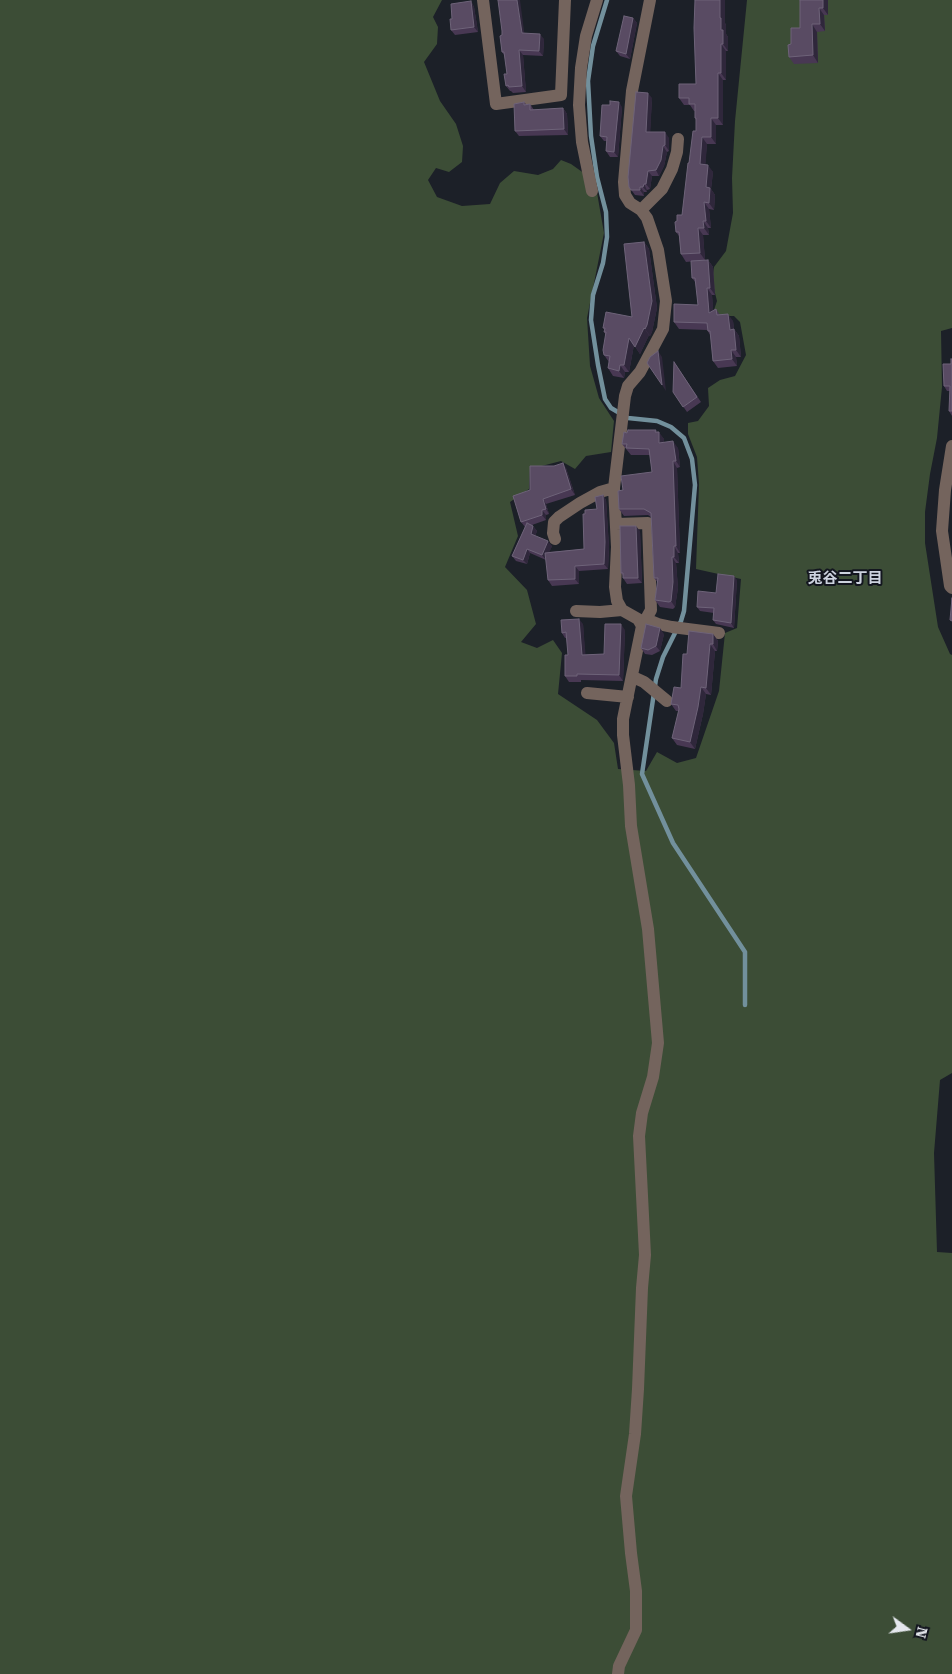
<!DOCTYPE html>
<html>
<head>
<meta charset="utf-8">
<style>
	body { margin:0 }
	#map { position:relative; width:952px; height:1674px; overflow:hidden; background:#1c2028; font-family:"Roboto Serif",serif }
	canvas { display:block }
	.north { position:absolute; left:882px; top:1604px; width:50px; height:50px; -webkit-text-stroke:4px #13161f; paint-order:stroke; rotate:104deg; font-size:14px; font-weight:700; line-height:20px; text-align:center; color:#e4e7ed }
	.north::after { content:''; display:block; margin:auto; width:18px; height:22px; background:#e4e7ed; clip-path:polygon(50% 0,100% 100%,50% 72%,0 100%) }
</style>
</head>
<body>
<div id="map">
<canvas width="952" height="1674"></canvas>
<div class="north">N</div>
</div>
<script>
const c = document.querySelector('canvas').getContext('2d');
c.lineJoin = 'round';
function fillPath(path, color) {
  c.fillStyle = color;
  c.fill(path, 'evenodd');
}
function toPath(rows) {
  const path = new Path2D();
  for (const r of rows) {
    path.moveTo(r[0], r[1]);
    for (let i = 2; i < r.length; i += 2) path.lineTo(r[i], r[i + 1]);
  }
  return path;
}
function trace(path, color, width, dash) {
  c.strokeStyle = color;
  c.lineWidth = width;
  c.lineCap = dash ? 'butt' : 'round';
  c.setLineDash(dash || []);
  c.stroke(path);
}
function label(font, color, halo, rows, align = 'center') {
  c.font = font + ' "Roboto Serif","Noto Sans JP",serif';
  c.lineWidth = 4;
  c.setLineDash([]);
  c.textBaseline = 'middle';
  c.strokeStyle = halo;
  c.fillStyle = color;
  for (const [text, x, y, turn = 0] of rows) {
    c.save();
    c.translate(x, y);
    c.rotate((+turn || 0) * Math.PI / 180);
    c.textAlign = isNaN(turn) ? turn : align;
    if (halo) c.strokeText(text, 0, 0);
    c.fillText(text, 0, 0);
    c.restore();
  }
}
fillPath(toPath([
	[0,0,442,0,433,17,438,27,437,44,424,62,440,101,456,124,463,146,462,162,449,172,436,168,428,180,437,197,462,206,490,204,500,183,514,171,538,175,553,169,561,160,571,164,595,181,604,233,587,318,590,366,599,398,614,421,611,452,586,456,575,469,561,461,530,469,529,489,510,502,518,536,505,567,527,590,536,624,521,642,537,648,553,640,562,653,558,694,597,720,614,743,618,769,646,771,657,752,677,763,696,758,719,691,725,633,737,628,741,579,696,569,699,484,697,457,688,434,688,423,698,421,709,406,708,388,720,380,735,376,746,355,740,322,734,316,712,316,717,301,712,281,714,267,726,251,733,213,732,178,735,121,747,0,952,0,952,328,941,331,942,387,937,438,930,474,925,512,925,543,938,627,950,654,952,655,952,1073,940,1080,934,1153,937,1252,952,1253,952,1674,0,1674]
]), '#3c4d36');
trace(toPath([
	[607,0,593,46,588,81,591,136,597,177,606,212,607,237,603,263,593,295,591,320,598,365,605,399,611,408,628,418,657,421,671,427,684,438,692,459,695,485,684,611,681,621,663,657,656,679,642,774,673,843,745,952,745,1005]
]), '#72909c', 4.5);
trace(toPath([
	[483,0,496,104,561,95,565,0],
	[592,191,582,142,579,105,581,68,586,36,597,0],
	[641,210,662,189,672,169,677,152,678,139],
	[952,446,945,490,942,531,950,586,952,588],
	[616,524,648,523,651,610,646,619,641,622],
	[555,539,553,533,554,522,559,517,580,503,600,492,614,488],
	[576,611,600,612,622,610],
	[646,619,658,624,672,627,719,633],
	[633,677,644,682,667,701],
	[587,693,628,697],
	[618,1674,619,1666,636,1630,636,1591,631,1553,626,1496,635,1434,638,1389,642,1288,645,1255,639,1136,642,1113,653,1077,658,1043,648,929,631,826,629,785,623,735,623,719,642,626,638,619,622,610,617,601,615,587,617,547,614,488,625,396,628,386,640,372,663,329,666,301,658,250,647,218,641,210,630,203,625,195,624,182,632,91,650,0]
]), '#74645d', 12);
fillPath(toPath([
	[828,0,828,15,824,15,825,31,817,32,818,63,794,64,789,57,791,44,800,28],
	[471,1,474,7,478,32,455,35,451,30,452,19],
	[633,18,637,23,630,59,620,56,616,51],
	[725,23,726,25,726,34,728,37,728,51,726,51,726,80,723,80,723,125,716,125,716,144,707,144,705,165,713,172,711,189,715,195,714,210,709,209,711,228,708,228,709,235,703,235,705,260,686,262,681,254,679,236,676,232,677,221,682,215,689,163,696,131,696,120,695,118,695,111,694,111,690,105,684,105,679,98,696,84],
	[525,33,544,39,543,56,523,55,526,92,513,93,511,91,510,91,506,86,507,74,505,56,502,52,502,35],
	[652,98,650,132,669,138,669,151,667,152,664,166,659,176,652,176,650,189,647,190,647,192,644,192,644,196,635,195,629,187],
	[524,102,526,104,530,104,534,110,563,108,567,114,568,135,519,136,515,131],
	[622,107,618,157,610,157,606,151,607,141,604,141,600,136],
	[644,242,649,249,657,308,652,332,650,336,649,335,640,354,634,345,629,372,625,372,624,378,613,376,608,368,609,362,604,355,606,335,604,332,605,330,603,328,632,317],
	[708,260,713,267,715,295,712,295,713,310,716,309,720,315,733,321,734,329,739,336,741,357,736,357,737,366,718,368,713,361,711,336,707,330,679,329,674,322,698,305,696,283,692,278],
	[952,359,952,416,949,411,950,391,947,391,944,386],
	[674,362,701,402,687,412,673,392],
	[657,432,664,439,664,442,678,448,680,467,677,468,680,553,678,553,679,563,676,563,678,588,675,607,673,609,660,607,655,600,658,583,654,578,651,517,648,515,624,516,619,509,623,490,652,472,650,455,631,455,622,444,627,433],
	[566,468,575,495,546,504,549,514,546,515,546,520,532,525,533,526,537,531,535,536,552,546,549,552,584,549,603,495,606,500,609,547,608,569,579,571,579,584,552,586,548,580,546,559,546,560,530,553,527,564,516,561,512,556,525,527,521,522,530,490],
	[640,531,642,583,627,584,623,578,623,576,621,573],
	[737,580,734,628,716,624,713,620,714,613,700,611,697,607,716,593],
	[583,624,585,655,604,654,625,630,623,681,581,680,581,682,569,682,565,676,568,655,567,638,565,638,562,633],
	[664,634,660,651,652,655,645,654,641,648],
	[713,634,718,641,717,651,715,651,711,695,706,694,703,714,695,749,677,745,672,738,679,711,676,711,671,704,681,688,687,654]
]), '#483853');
fillPath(toPath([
	[517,0,520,0,525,38,522,33],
	[720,0,725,0,725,23,726,25,726,34,728,37,728,51,723,44,720,18],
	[823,0,828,0,828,15,823,8],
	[471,1,474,7,478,32,474,27],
	[819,8,824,15,825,31,820,24],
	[633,18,637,23,630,59,626,54],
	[812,24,817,32,818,63,813,55],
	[540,34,544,39,543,56,539,51],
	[721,44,726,51,726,80,721,73],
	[519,50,523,55,526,92,522,86],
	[718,73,723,80,723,125,718,118],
	[648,93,652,98,650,138,646,132],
	[619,102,622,107,618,157,614,152],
	[563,108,567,114,568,135,564,129],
	[711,118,716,125,716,144,711,137],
	[665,132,669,138,669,151,665,145],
	[702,137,707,144,705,172,700,164],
	[663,146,667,152,664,166,659,176,656,170],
	[708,165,713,172,711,189,715,195,714,210,709,203,706,187],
	[648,171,652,176,650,189,646,184],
	[644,184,647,190,647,192,643,187],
	[640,187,644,192,644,196,640,190],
	[704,202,709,209,711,228,706,221],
	[703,221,708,228,709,235,704,228],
	[698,228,703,235,705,260,700,253],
	[644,242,649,249,657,308,652,332,650,336,645,329],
	[708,260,713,267,715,295,710,288],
	[707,288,712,295,714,320,709,313],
	[728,314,733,321,734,329,739,336,741,357,736,350,730,330],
	[644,328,649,335,640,354,635,347],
	[629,338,634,345,629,372,624,365],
	[731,350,736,357,737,366,732,359],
	[658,351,662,357,666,391,662,385],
	[620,365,625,372,624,378,619,371],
	[656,430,659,436,659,432,664,439,664,449,659,443,655,432],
	[673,441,678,448,680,467,676,461],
	[673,461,677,468,680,553,676,546],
	[563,463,566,468,575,495,571,489],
	[603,495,606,500,609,547,608,569,604,564],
	[543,499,546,504,549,514,546,509],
	[542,510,546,515,546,520,542,515],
	[533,526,537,531,534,539,531,534],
	[636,526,640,531,642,583,638,578],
	[548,541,552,546,546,560,542,555],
	[674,546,678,553,679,563,674,557],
	[527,549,530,553,527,564,523,560],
	[672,557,676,563,678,588,675,607,671,601],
	[575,566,579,571,579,584,575,579],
	[734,576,737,580,734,628,731,623],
	[579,619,583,624,586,660,582,655],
	[621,624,625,630,623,681,619,675],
	[660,628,664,634,660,651,656,646],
	[713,634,718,641,717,651,713,644],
	[710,644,715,651,711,695,706,688],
	[701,687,706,694,703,714,695,749,690,742]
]), '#2f273b');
const building = toPath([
	[498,0,517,0,522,33,540,34,539,51,519,50,522,86,509,87,508,85,506,86,504,74,507,74,504,52,502,52,500,36,502,35,502,31,498,0],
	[695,0,720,0,720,18,721,18,721,30,723,30,723,44,721,44,721,73,718,73,718,118,711,118,711,137,702,137,700,164,708,165,706,187,710,188,709,203,704,202,706,221,703,221,704,228,698,228,700,253,681,254,679,232,676,232,675,222,677,221,677,215,682,215,688,163,689,163,693,131,696,131,696,118,695,118,695,104,689,104,689,98,679,98,679,84,696,84,694,28,695,0],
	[800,0,823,0,823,8,819,8,820,24,812,24,813,55,789,57,788,45,791,44,791,28,800,28,800,0],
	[471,1,474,27,451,30,450,19,452,19,451,4,471,1],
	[624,16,633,18,626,54,616,51,624,16],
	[636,92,648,93,646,132,665,132,665,145,663,146,661,160,656,170,648,171,646,184,644,184,643,187,640,187,640,190,631,190,629,187,628,177,636,92],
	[610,101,619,102,614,152,606,151,607,137,600,136,602,105,610,105,610,101],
	[524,102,524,105,530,104,530,110,563,108,564,129,515,131,514,104,524,102],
	[644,242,652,301,647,325,645,329,644,328,635,347,629,338,624,365,620,365,619,371,608,368,610,356,604,355,603,350,606,332,604,332,605,328,603,328,606,312,632,317,624,244,644,242],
	[708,260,710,288,707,288,709,313,716,309,717,315,728,314,730,330,734,329,736,350,731,350,732,359,713,361,710,331,708,331,707,323,674,322,674,304,698,305,695,278,692,278,691,261,708,260],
	[658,351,662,385,647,363,650,357,658,351],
	[951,359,952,359,952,411,949,411,950,386,944,386,943,364,951,364,951,359],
	[674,362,697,397,683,407,673,392,674,362],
	[628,430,656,430,655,432,659,432,659,443,673,441,676,461,673,461,676,546,674,546,674,557,672,557,673,582,671,601,669,602,655,600,658,578,654,578,651,513,644,509,619,509,618,491,623,490,621,476,652,472,649,449,626,448,627,444,622,444,624,432,627,433,628,430],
	[563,463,571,489,543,499,546,509,542,510,542,515,521,522,513,496,530,490,530,466,554,466,563,463],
	[603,495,605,542,604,564,575,566,575,579,548,580,545,553,584,549,583,514,585,514,585,510,597,509,595,497,603,495],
	[527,523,533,526,531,534,548,541,542,555,527,549,523,560,512,556,527,523],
	[620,526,636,526,638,578,623,578,623,573,621,573,620,526],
	[718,574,734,576,731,623,713,620,714,608,697,607,698,591,716,593,718,574],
	[952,598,952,621,950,620,952,598],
	[579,619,582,655,604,654,605,624,621,624,619,675,577,674,577,676,565,676,565,655,568,655,566,632,562,633,561,620,579,619],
	[646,624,660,628,656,646,648,650,641,648,646,624],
	[689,631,713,634,713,644,710,644,706,688,701,687,698,707,690,742,672,738,679,709,678,705,671,704,674,687,681,688,683,654,687,654,689,631]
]);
fillPath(building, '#594b63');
trace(building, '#6e6379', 1);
label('bold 15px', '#ccd2de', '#13161f', [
	["兎谷二丁目",845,579]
]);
</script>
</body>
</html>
